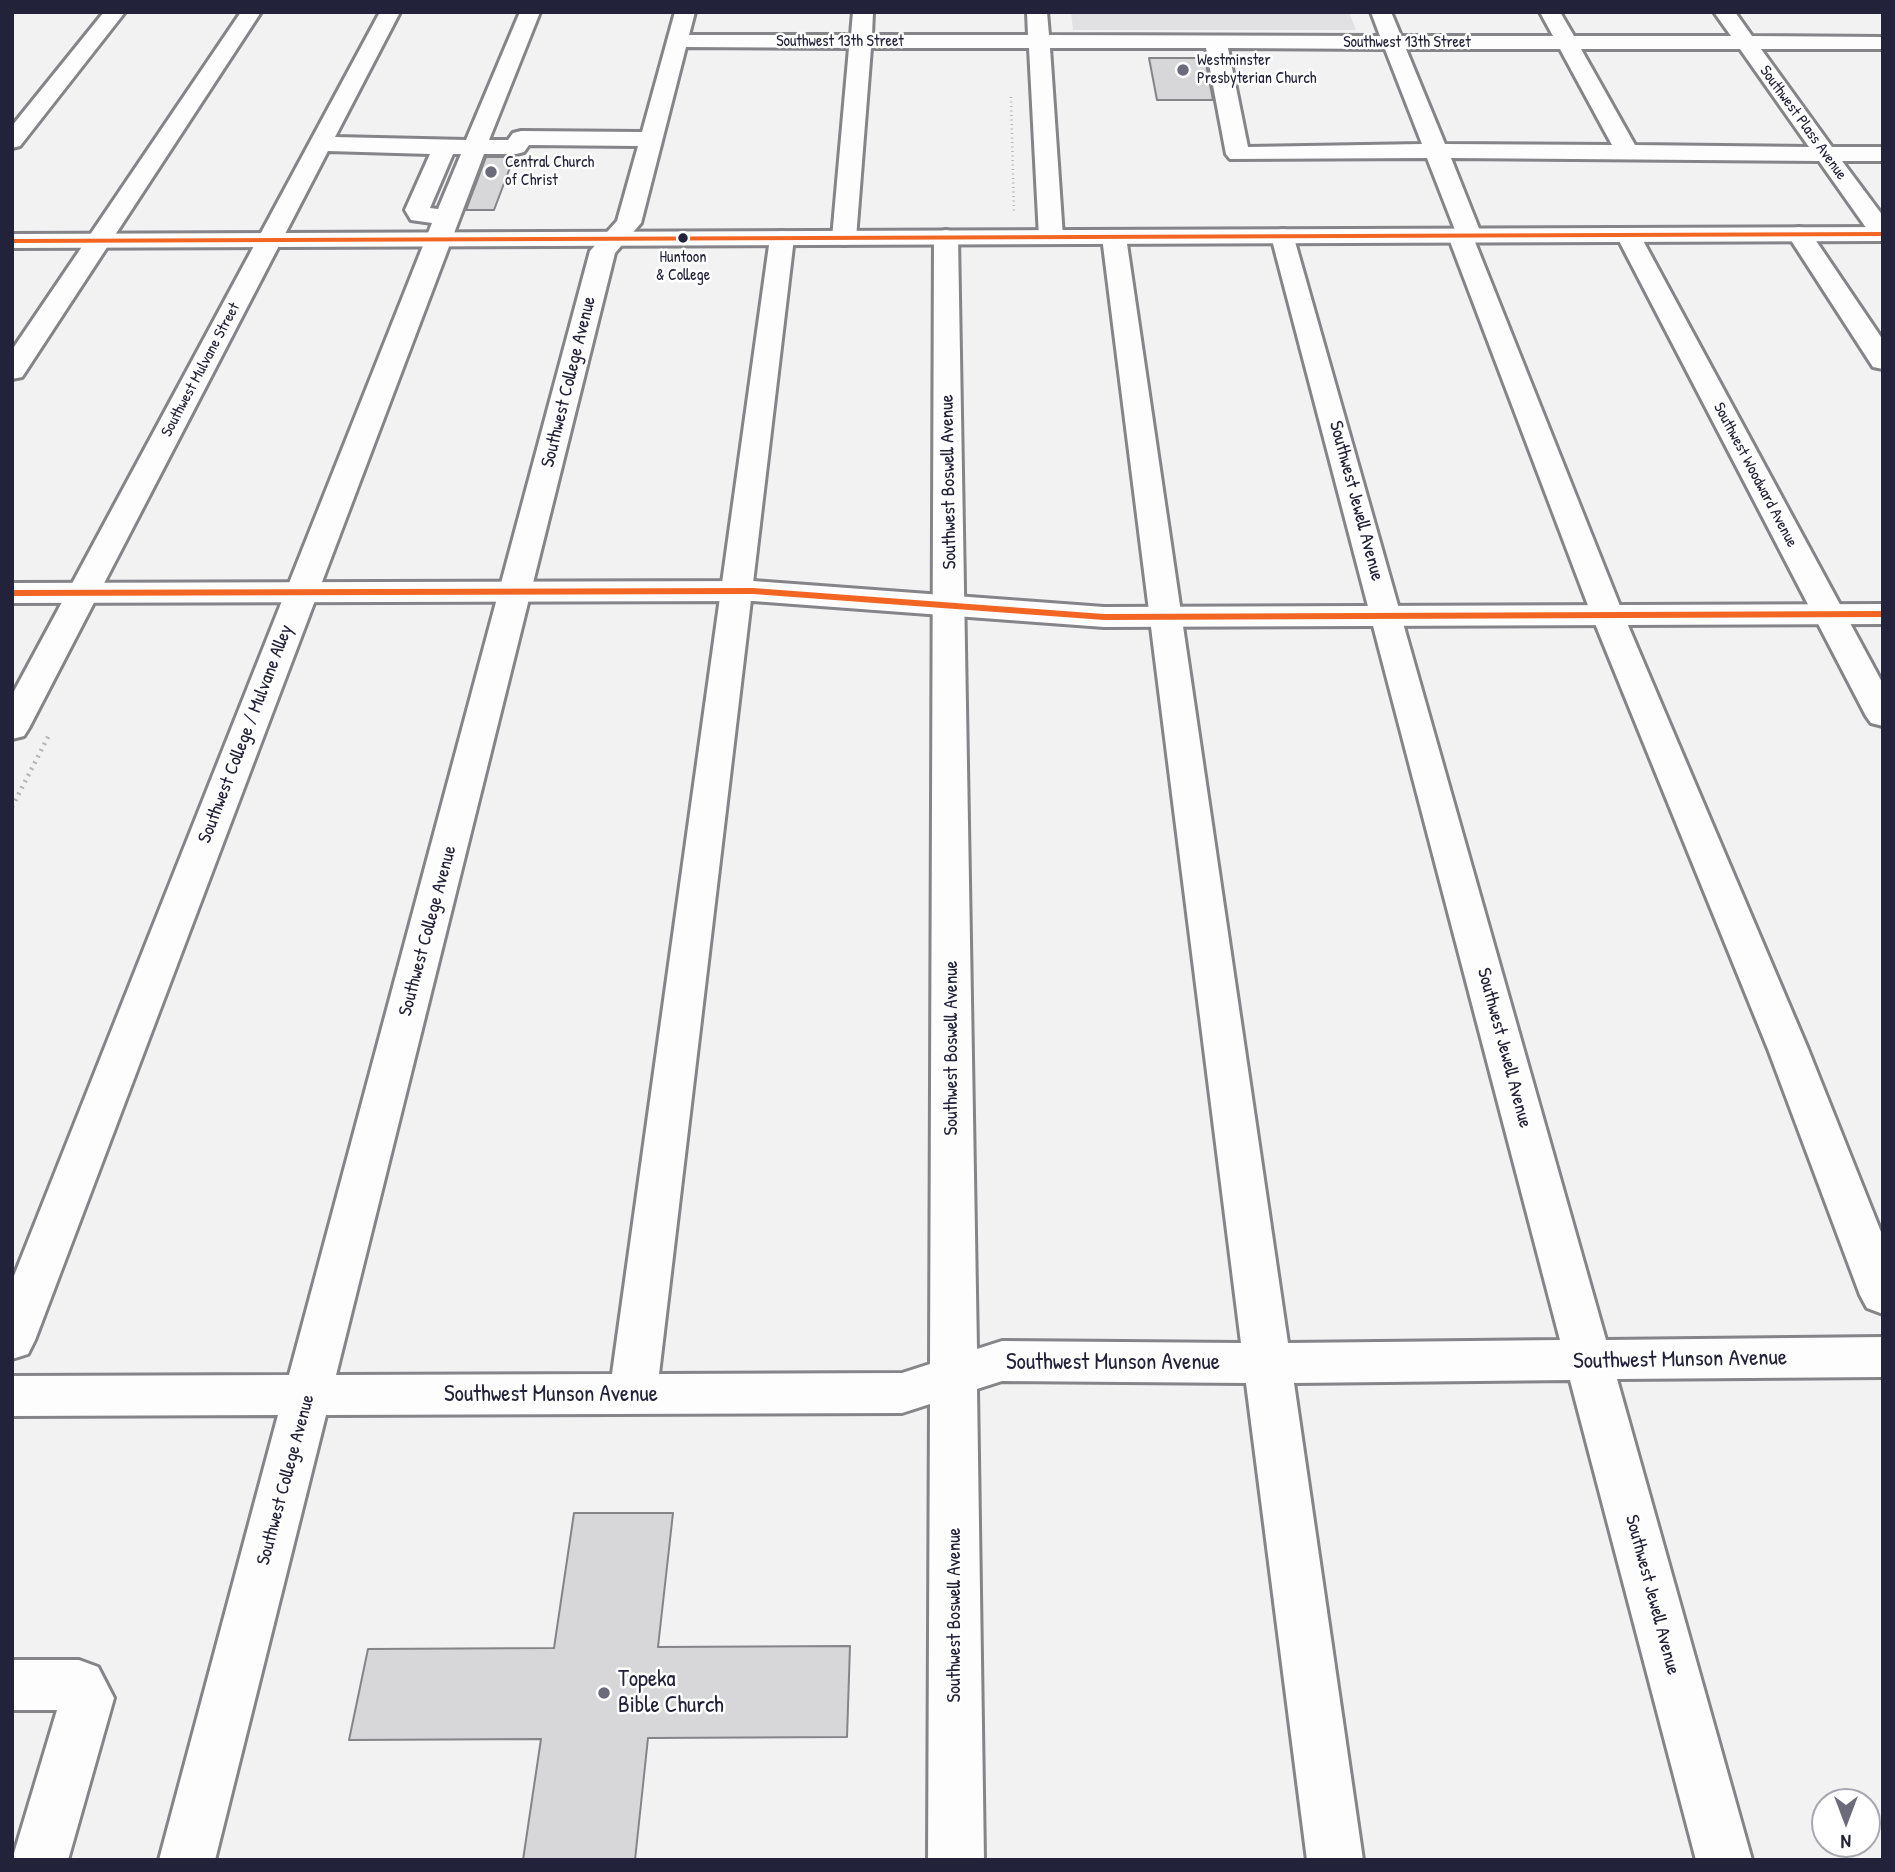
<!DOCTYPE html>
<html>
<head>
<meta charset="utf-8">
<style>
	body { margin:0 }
	#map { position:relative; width:1895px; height:1872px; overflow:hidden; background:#f2f2f3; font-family:"Patrick Hand",sans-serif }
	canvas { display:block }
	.frame { position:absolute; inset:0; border:14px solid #22223b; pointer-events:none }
	.north { position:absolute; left:1811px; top:1788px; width:70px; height:70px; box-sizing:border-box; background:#fff; border:2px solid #a7a7b1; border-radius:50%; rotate:180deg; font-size:19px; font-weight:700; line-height:28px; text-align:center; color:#22223b }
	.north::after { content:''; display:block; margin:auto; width:24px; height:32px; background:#6b6b7b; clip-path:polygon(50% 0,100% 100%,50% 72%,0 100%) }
</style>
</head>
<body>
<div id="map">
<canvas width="1895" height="1872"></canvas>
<div class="frame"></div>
<div class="north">N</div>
</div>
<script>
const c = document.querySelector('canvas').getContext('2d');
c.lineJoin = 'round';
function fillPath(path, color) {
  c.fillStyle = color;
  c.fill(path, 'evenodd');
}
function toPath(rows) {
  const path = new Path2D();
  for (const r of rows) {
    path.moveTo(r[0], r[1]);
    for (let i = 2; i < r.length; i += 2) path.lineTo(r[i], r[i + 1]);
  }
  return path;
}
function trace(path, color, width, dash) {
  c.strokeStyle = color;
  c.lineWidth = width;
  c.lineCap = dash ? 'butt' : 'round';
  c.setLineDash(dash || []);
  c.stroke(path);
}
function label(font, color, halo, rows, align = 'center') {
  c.font = font + ' "Patrick Hand",sans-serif';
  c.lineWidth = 5;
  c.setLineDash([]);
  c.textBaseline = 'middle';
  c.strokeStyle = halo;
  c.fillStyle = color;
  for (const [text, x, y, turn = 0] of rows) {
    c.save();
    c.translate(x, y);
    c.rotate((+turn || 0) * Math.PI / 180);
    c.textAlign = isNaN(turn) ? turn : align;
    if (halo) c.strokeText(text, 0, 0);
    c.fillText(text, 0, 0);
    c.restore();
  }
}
fillPath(toPath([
	[1071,12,1349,12,1356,30,1073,30]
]), '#e1e1e4');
const building = toPath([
	[1149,58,1205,58,1213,100,1157,100,1149,58],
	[486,157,514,157,494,210,466,210,486,157],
	[574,1513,673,1513,658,1647,850,1646,847,1737,648,1738,635,1860,523,1860,541,1739,349,1740,368,1649,554,1648,574,1513]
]);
fillPath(building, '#d7d7d9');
trace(building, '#848489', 2);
const minor = toPath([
	[104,12,125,12,20,146,12,148,12,126,104,12],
	[241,12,261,12,26,371,22,377,12,379,12,350,241,12],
	[380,12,400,12,335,137,466,140,520,12,540,12,489,140,508,140,513,133,521,131,642,132,675,12,695,12,689,35,851,35,853,12,873,12,872,35,1028,35,1027,12,1047,12,1049,35,1380,36,1371,12,1391,12,1401,36,1553,36,1540,12,1560,12,1574,36,1731,36,1714,12,1735,12,1752,36,1883,37,1883,49,1761,49,1832,147,1883,147,1883,161,1842,161,1883,216,1883,241,1874,239,1819,161,1451,158,1482,236,1475,242,1624,616,1808,1049,1883,1237,1883,1314,1867,1308,1860,1295,1768,1049,1592,616,1448,236,1455,230,1427,158,1230,159,1226,154,1206,48,1050,48,1063,237,1060,242,1051,244,1042,242,1039,237,1029,48,871,48,856,238,853,243,844,245,835,243,832,238,849,48,686,47,641,223,615,253,336,1375,612,1374,770,238,773,233,782,231,791,233,794,238,659,1374,902,1373,930,1364,934,237,937,232,946,230,955,232,958,237,977,1349,1002,1341,1241,1343,1102,237,1105,232,1114,230,1123,232,1126,237,1288,1343,1560,1340,1271,236,1274,231,1283,229,1292,231,1606,1340,1883,1337,1883,1377,1617,1379,1752,1860,1696,1860,1570,1380,1294,1383,1363,1860,1307,1860,1246,1383,1002,1381,977,1389,984,1860,928,1860,930,1404,902,1413,326,1415,215,1860,159,1860,278,1415,12,1416,12,1376,289,1375,590,251,617,221,638,146,529,145,524,152,516,154,484,154,35,1340,28,1354,12,1359,12,1281,432,223,411,220,405,210,430,154,328,151,29,728,24,736,12,739,12,695,380,12],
	[1228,48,1385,49,1422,144,1248,147,1228,48],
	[1406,49,1560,49,1612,145,1445,144,1406,49],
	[1581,49,1740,49,1809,147,1635,145,1581,49],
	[453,154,461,154,438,209,430,208,453,154],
	[1799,227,1808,229,1883,340,1883,369,1873,367,1787,234,1790,229,1799,227],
	[1628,228,1637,230,1640,235,1883,684,1883,726,1871,723,1866,716,1616,235,1619,230,1628,228],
	[12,1660,79,1660,98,1667,114,1698,68,1860,12,1860,57,1710,12,1710,12,1660]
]);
const major = toPath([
	[1883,227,1883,241,12,248,12,234,1883,227],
	[753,581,1104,607,1883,604,1883,624,1104,627,753,601,12,603,12,583,753,581]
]);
trace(minor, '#848489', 6);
trace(major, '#848489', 6);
trace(toPath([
	[1011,97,1014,214]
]), '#b5b5b8', 2.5, [1, 3.5]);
trace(toPath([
	[12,807,49,735]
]), '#b5b5b8', 4.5, [2, 5]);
fillPath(minor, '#fdfdfd');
fillPath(major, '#fdfdfd');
fillPath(toPath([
	[1883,232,1883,236,12,243,12,239,1883,232],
	[753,588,1104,614,1883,611,1883,617,1104,620,753,594,12,596,12,590,753,588]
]), '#f26522');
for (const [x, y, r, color] of [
	[1183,70,7,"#6b6b7b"],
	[491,172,7,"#6b6b7b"],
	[683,238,6,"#22223b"],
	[604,1693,7,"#6b6b7b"]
]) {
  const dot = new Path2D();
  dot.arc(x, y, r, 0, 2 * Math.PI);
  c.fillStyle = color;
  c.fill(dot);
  trace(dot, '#fff', 2.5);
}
label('16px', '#22223b', '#fff', [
	["Southwest 13th Street",840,42],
	["Southwest 13th Street",1407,43],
	["Southwest Plass Avenue",1803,123,54],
	["Southwest Mulvane Street",201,370,-62],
	["Southwest Woodward Avenue",1755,475,62]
]);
label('16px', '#22223b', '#fff', [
	["Westminster",1197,61],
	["Presbyterian Church",1197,79],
	["Central Church",505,163],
	["of Christ",505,181]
], 'left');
label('16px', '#22223b', '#fff', [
	["Huntoon",683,258],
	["& College",683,276]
]);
label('19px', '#22223b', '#fff', [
	["Southwest College Avenue",569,382,-76],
	["Southwest Boswell Avenue",949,482,-91],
	["Southwest Jewell Avenue",1356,501,75],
	["Southwest College / Mulvane Alley",246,734,-69],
	["Southwest College Avenue",428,931,-75],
	["Southwest Boswell Avenue",952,1048,-90],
	["Southwest Jewell Avenue",1504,1048,75],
	["Southwest College Avenue",286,1480,-75],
	["Southwest Jewell Avenue",1652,1595,75],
	["Southwest Boswell Avenue",955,1615,-90]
]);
label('23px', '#22223b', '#fff', [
	["Southwest Munson Avenue",1680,1360,-1],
	["Southwest Munson Avenue",1113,1363],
	["Southwest Munson Avenue",551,1395]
]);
label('23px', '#22223b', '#fff', [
	["Topeka",618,1680],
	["Bible Church",618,1706]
], 'left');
</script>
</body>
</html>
